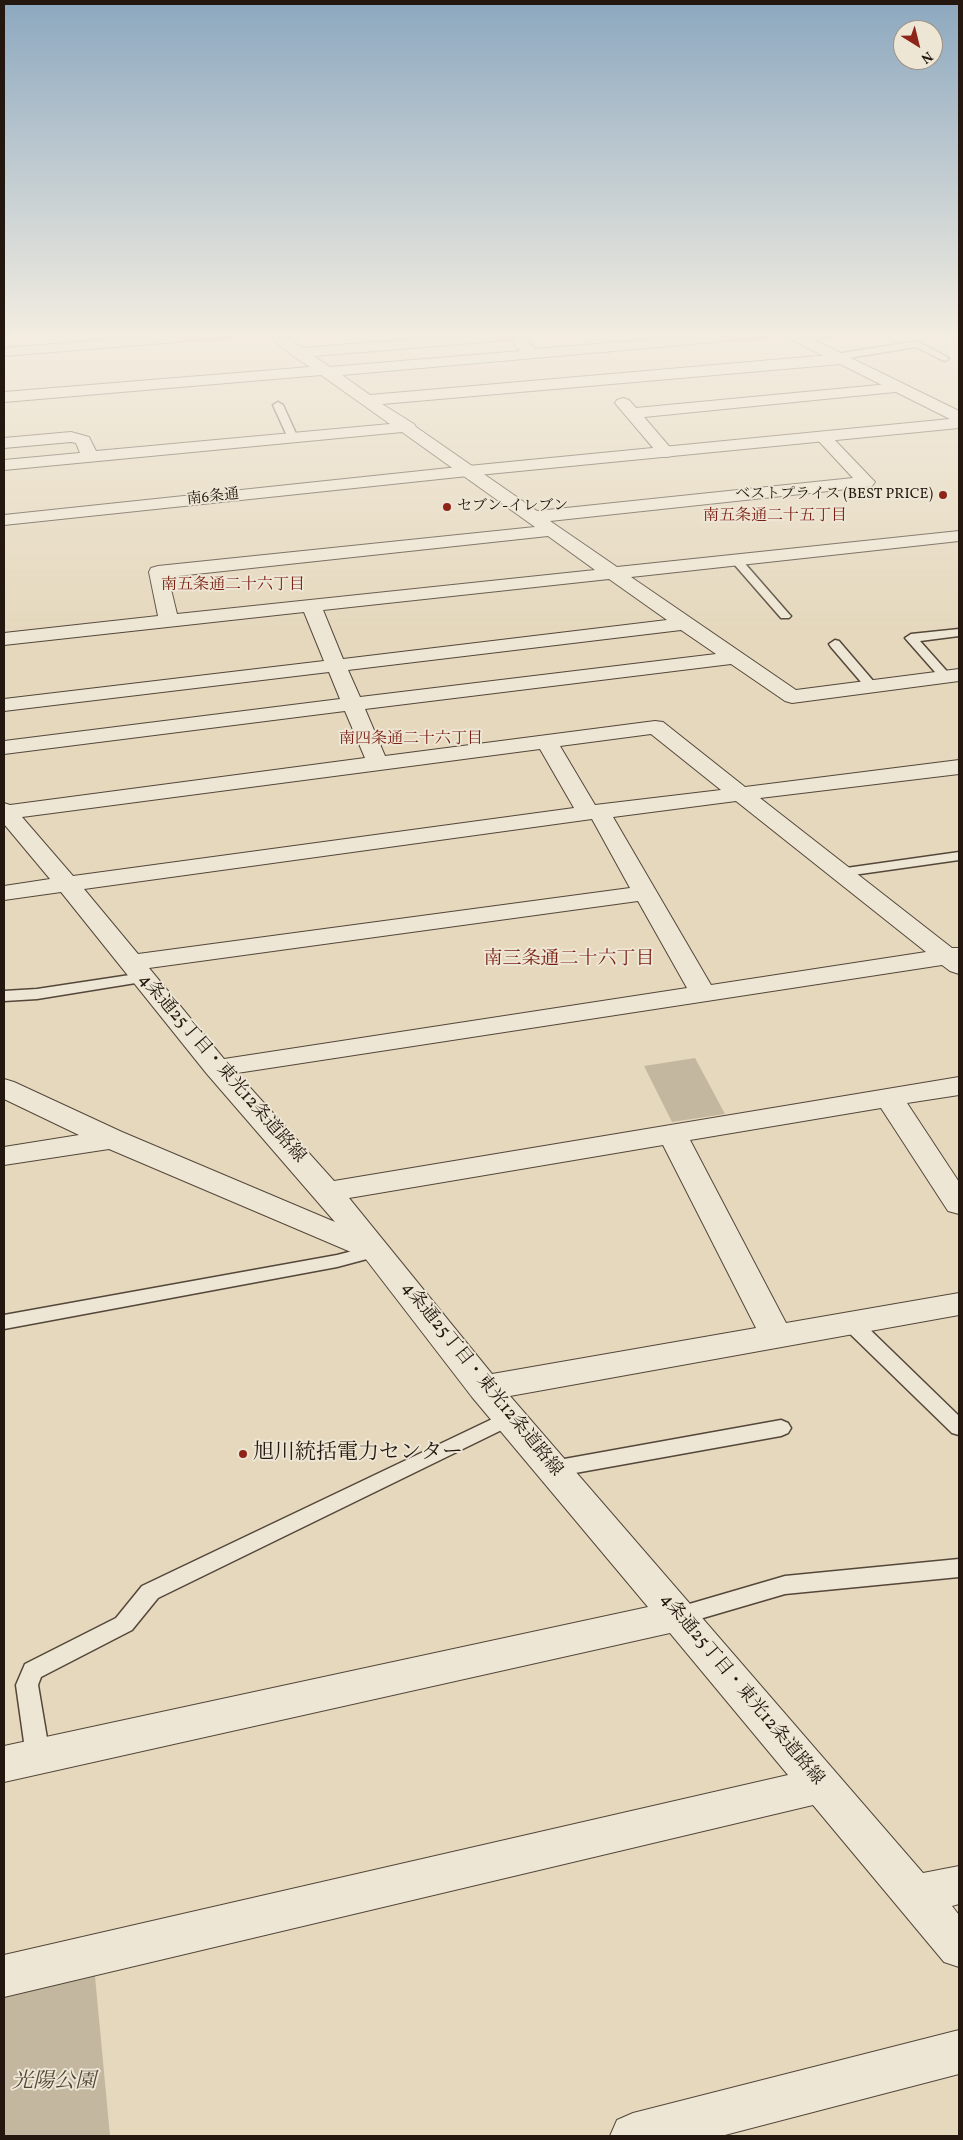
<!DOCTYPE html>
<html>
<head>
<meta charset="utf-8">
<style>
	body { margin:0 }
	#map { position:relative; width:963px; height:2140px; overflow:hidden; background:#e5d8bd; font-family:Vollkorn,serif }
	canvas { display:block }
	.frame { position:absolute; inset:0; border:5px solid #23170f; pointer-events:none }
	.north { position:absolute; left:893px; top:20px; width:50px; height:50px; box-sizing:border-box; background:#eee6d4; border:1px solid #9d9385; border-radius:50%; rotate:144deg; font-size:14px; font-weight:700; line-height:20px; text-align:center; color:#23170f }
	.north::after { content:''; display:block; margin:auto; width:18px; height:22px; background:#8f2418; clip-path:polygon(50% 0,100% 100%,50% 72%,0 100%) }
</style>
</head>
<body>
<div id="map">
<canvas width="963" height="2140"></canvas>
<div class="frame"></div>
<div class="north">N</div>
</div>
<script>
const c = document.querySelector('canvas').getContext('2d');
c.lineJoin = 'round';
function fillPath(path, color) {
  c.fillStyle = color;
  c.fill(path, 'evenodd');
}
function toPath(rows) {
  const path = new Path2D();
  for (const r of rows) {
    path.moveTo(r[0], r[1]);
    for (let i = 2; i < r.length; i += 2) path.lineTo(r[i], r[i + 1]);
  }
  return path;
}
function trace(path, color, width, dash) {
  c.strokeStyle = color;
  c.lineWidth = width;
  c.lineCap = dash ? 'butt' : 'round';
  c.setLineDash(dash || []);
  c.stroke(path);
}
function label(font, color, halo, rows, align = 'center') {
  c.font = font + ' Vollkorn,"Noto Serif JP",serif';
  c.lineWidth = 4;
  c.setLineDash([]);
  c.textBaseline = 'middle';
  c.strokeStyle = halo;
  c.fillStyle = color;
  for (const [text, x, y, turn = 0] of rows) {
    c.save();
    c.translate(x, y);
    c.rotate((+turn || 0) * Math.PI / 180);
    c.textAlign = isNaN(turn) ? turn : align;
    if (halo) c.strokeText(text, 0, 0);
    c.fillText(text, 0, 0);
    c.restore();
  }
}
fillPath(toPath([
	[695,1058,725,1114,672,1122,644,1066],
	[93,1955,110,2136,4,2136,4,1976]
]), '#c4b79f');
const service = toPath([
	[811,334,833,334,829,337,799,341,795,338,811,334],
	[917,341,949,358,945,361,942,360,916,347,836,360,832,357,836,354,917,341],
	[278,402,283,405,298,438,296,440,290,440,288,438,273,405,278,402],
	[737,558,741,559,789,614,791,616,789,618,781,618,733,563,732,561,733,559,737,558],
	[959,629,959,636,920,641,952,677,946,681,942,680,905,638,911,634,959,629],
	[835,640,839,641,875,683,877,686,875,689,867,689,831,647,829,644,835,640],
	[959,852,959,860,839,877,834,876,832,873,834,870,839,869,959,852],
	[143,973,148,975,151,978,148,981,37,999,4,1001,4,991,37,989,143,973],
	[376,1245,382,1247,385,1251,382,1255,337,1267,4,1329,4,1315,337,1255,376,1245],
	[851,1316,858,1318,959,1416,959,1435,952,1433,844,1328,842,1323,844,1318,851,1316],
	[509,1411,516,1413,519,1418,516,1423,158,1598,132,1630,41,1677,38,1685,50,1756,46,1763,38,1766,30,1763,26,1756,16,1685,25,1664,116,1618,142,1586,509,1411],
	[781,1420,788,1423,791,1428,788,1433,781,1436,553,1477,546,1475,543,1469,546,1463,553,1461,781,1420],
	[959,1559,959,1577,785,1594,679,1625,671,1622,668,1616,671,1610,679,1607,785,1576,959,1559]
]);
const minor = toPath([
	[173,334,232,334,230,337,225,338,4,356,4,348,173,334],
	[266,334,282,334,303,348,476,334,522,334,535,349,713,334,768,334,766,337,761,338,342,375,370,395,841,354,846,356,849,359,846,362,841,364,382,404,414,424,416,427,537,511,853,478,815,437,817,434,823,432,829,434,875,482,872,486,866,487,550,521,617,567,959,531,959,541,631,577,796,690,959,669,959,681,792,703,785,701,731,664,365,709,385,756,655,721,663,722,745,787,959,760,959,774,760,798,952,948,959,948,959,974,950,971,942,965,237,1073,334,1181,959,1077,959,1095,907,1103,959,1182,959,1214,948,1211,881,1108,690,1140,786,1323,959,1293,959,1315,510,1396,923,1873,959,1866,959,1904,952,1906,959,1915,959,1967,944,1962,813,1805,4,1997,4,1955,788,1775,670,1633,4,1782,4,1746,648,1607,472,1397,365,1258,109,1149,4,1165,4,1147,79,1135,4,1099,4,1079,14,1082,122,1132,335,1222,207,1074,61,892,4,900,4,886,50,879,4,824,4,803,10,805,365,758,345,711,4,754,4,741,340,699,329,672,4,711,4,699,324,661,304,612,4,645,4,633,158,616,149,572,151,568,158,566,535,527,402,432,4,470,4,460,80,453,76,443,71,442,4,448,4,438,71,432,89,437,96,451,390,424,321,375,4,402,4,392,310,367,293,356,266,334],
	[511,340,520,351,330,367,314,356,511,340],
	[548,536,595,570,177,614,168,577,548,536],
	[609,579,667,620,343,659,323,610,609,579],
	[681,630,716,654,360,697,348,670,681,630],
	[651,734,721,790,595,805,560,746,651,734],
	[540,749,574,808,73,876,22,817,540,749],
	[736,801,926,952,711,985,613,817,736,801],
	[592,819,630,888,138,954,84,889,592,819],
	[638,901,687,988,224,1059,149,968,638,901],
	[663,1145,756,1328,492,1374,349,1198,663,1145],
	[900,383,905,385,908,388,905,391,644,417,674,452,672,456,666,457,660,456,615,403,617,400,623,398,629,400,636,408,900,383],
	[959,2030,959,2074,721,2136,610,2136,617,2120,633,2113,959,2030]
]);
const tertiary = toPath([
	[784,334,802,334,959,411,959,428,468,476,4,525,4,515,468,466,950,419,786,337,784,334]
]);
trace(service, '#54473a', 3);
trace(minor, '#54473a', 2);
trace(tertiary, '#54473a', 2);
fillPath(service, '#eee6d4');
fillPath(minor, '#eee6d4');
fillPath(tertiary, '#eee6d4');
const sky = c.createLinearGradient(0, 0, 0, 633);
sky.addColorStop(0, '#8ca8bf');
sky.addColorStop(0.53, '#f3ede1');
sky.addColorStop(1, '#f3ede100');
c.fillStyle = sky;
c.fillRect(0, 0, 963, 633);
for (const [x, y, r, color] of [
	[943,495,5,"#8f2418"],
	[447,507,5,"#8f2418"],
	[243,1454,5,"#8f2418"]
]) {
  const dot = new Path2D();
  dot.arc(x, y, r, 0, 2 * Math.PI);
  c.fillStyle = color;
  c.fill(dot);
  trace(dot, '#eee6d4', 2);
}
label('15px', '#23170f', '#eee6d4', [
	["ベストプライス (BEST PRICE)",933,495],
	["セブン-イレブン",457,507,"left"]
], 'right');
label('15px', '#23170f', '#eee6d4', [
	["南6条通",213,498,-6]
]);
label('16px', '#7a1f14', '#eee6d4', [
	["南五条通二十五丁目",775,517],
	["南五条通二十六丁目",233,586],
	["南四条通二十六丁目",411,740]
]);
label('18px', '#23170f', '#eee6d4', [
	["4条通25丁目・東光12条道路線",221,1069,49],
	["4条通25丁目・東光12条道路線",481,1380,51],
	["4条通25丁目・東光12条道路線",741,1690,50]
]);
label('19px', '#7a1f14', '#eee6d4', [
	["南三条通二十六丁目",569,961]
]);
label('21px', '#23170f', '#eee6d4', [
	["旭川統括電力センター",253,1454]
], 'left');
label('italic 21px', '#53473a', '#eee6d4', [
	["光陽公園",54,2083]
]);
</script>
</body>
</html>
